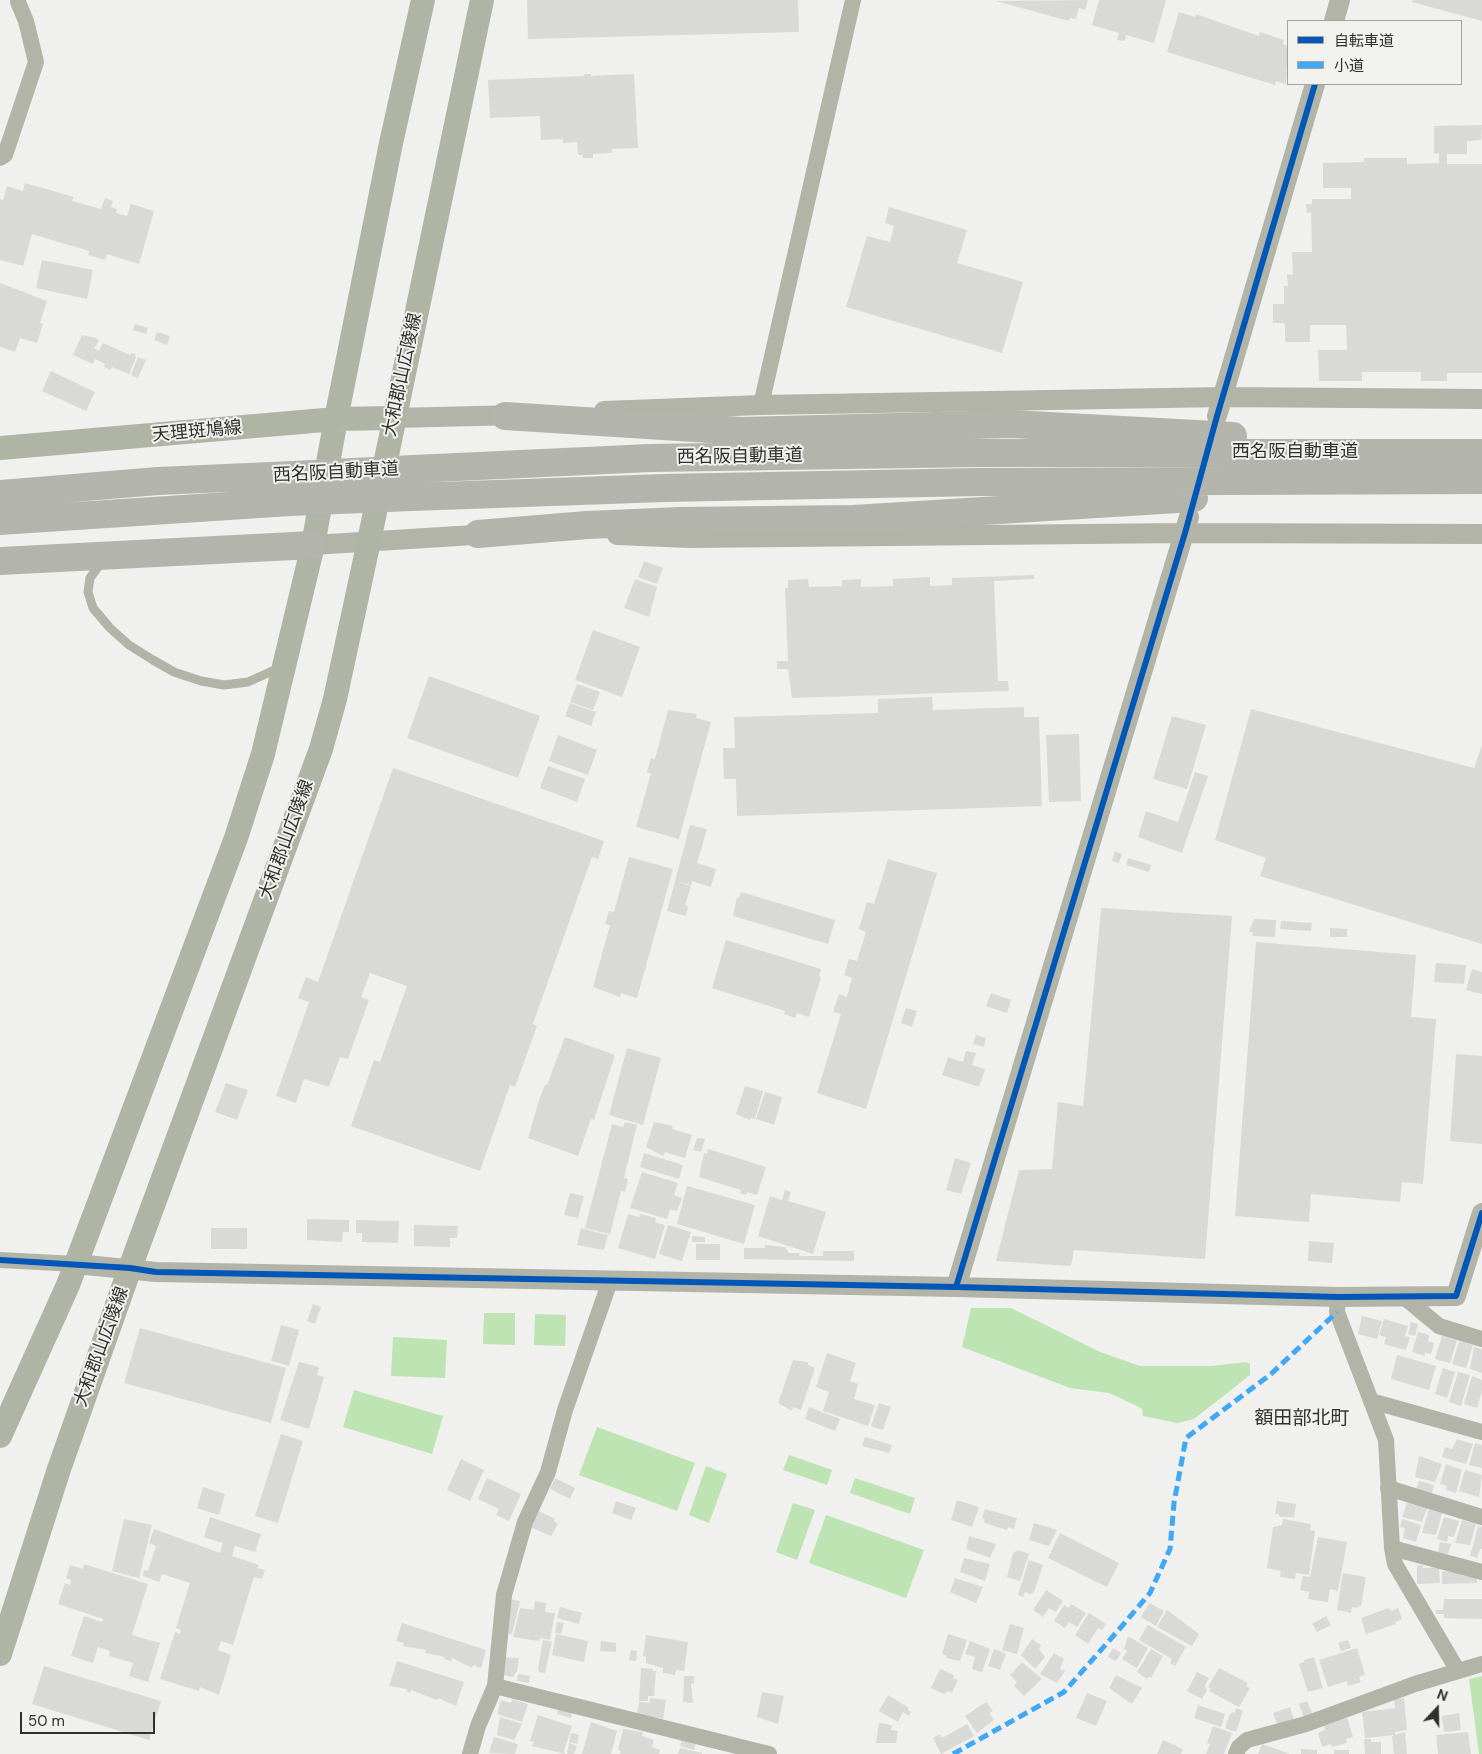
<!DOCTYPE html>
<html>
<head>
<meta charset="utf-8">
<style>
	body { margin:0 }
	#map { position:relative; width:1482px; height:1754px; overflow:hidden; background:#f0f0ee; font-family:"DM Sans","Noto Sans JP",sans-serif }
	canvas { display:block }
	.legend { position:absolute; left:1287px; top:20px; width:175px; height:65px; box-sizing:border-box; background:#f1f1ed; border:1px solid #a4a4a1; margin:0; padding:6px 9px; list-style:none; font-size:15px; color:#31302f }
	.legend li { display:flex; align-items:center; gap:10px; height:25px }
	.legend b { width:25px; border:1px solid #a4a4a1 }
	.north { position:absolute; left:1412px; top:1684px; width:50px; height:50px; -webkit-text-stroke:4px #f1f1ed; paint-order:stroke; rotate:21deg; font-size:14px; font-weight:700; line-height:20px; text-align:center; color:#31302f }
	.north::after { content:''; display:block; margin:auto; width:18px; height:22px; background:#31302f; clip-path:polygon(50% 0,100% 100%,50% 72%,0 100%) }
	.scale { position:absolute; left:20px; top:1712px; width:135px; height:22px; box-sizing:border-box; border:2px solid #31302f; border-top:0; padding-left:6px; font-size:15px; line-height:18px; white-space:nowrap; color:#31302f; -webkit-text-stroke:4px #f1f1ed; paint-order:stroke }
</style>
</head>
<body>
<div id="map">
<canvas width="1482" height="1754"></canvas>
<ul class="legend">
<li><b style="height:6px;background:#0057b8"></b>自転車道</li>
<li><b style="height:6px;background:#3fa9f5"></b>小道</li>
</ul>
<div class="north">N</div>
<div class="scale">50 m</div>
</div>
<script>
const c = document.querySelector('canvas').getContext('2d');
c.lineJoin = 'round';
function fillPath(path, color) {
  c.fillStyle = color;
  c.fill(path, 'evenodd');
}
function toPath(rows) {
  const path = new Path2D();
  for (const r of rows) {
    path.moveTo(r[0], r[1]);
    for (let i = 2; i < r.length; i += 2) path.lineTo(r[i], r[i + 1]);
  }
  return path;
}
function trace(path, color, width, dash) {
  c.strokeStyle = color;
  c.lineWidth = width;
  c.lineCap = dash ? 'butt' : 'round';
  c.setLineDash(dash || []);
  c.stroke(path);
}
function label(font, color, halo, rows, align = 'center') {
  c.font = font + ' "DM Sans","Noto Sans JP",sans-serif';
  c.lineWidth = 4;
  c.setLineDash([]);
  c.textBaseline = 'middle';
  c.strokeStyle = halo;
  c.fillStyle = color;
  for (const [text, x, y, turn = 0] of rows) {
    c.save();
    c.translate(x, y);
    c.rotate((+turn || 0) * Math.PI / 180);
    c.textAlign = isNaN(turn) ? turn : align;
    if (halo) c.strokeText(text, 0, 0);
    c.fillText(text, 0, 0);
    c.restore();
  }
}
fillPath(toPath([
	[971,1308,1011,1308,1100,1352,1140,1366,1211,1366,1246,1362,1250,1364,1250,1375,1194,1419,1177,1423,1143,1416,1142,1409,1137,1406,1109,1393,1070,1388,962,1347],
	[484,1313,515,1313,515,1345,483,1344],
	[535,1314,566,1315,565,1346,534,1345],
	[393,1337,447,1340,445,1378,391,1376],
	[354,1390,443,1416,432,1454,343,1427],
	[597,1427,695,1463,677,1511,579,1475],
	[789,1455,832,1470,827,1485,783,1470],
	[706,1466,727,1474,709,1523,689,1515],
	[855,1478,915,1498,910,1514,850,1493],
	[793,1503,815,1510,797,1560,776,1552],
	[826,1515,924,1550,906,1598,809,1563],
	[1482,1676,1482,1754,1479,1754,1469,1679]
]), '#bde4b2');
fillPath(toPath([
	[527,0,798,0,799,32,528,39],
	[1088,0,1085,10,1079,8,1076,19,1070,18,1069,21,996,1],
	[1099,0,1166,0,1154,43,1126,35,1125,41,1117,40,1119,33,1092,25],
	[1413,0,1482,0,1482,21,1412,2],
	[1179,12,1195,17,1196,14,1259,36,1260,32,1284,40,1283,44,1288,46,1286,84,1276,81,1275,85,1167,52],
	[584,74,591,74,591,76,634,74,638,148,612,149,612,153,593,154,593,158,583,158,583,155,578,155,577,142,563,143,563,139,541,140,540,116,490,118,488,80,584,76],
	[1482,125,1481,140,1467,141,1467,154,1447,154,1447,164,1482,164,1482,373,1447,373,1447,381,1421,381,1421,372,1362,372,1362,381,1319,381,1318,350,1347,350,1346,325,1310,325,1310,342,1285,342,1285,323,1273,323,1273,304,1284,304,1284,286,1288,286,1287,274,1293,275,1292,252,1312,252,1311,212,1307,213,1306,204,1312,204,1312,199,1351,199,1351,188,1323,188,1323,163,1364,162,1364,158,1407,158,1407,164,1439,163,1439,153,1434,154,1434,126],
	[25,183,74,197,72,201,101,209,105,198,113,201,111,207,117,209,116,213,127,216,131,204,154,211,139,264,107,254,105,260,88,255,89,251,32,234,23,266,0,260,0,199,3,200,7,186,23,191],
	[889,207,967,230,957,263,1023,282,1002,353,846,307,867,236,890,242,894,226,885,223],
	[42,260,93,270,87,299,36,288],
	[0,283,47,301,40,323,43,324,37,343,20,338,15,352,0,347],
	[135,324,148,328,146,334,133,330],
	[157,332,170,336,167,345,154,340],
	[82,335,96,338,99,341,94,348,99,351,103,343,130,355,131,353,135,354,136,358,129,374,112,367,111,370,104,367,105,364,95,359,93,364,73,355],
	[138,357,146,360,138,378,131,375],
	[51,371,95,392,86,411,42,391],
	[644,561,663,568,657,584,638,577],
	[1034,575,1034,579,994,581,998,681,1008,681,1009,691,792,698,788,669,777,669,777,661,788,661,785,588,788,588,788,580,808,579,809,587,842,586,842,580,861,579,861,587,893,586,893,579,930,577,930,586,952,585,952,578],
	[635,579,657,587,649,617,624,608],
	[593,630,640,647,622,697,575,680],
	[429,676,540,716,518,778,407,738],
	[577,684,600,692,593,710,570,702],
	[932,697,933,710,1024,707,1024,717,1039,717,1042,806,737,816,736,779,724,779,723,748,735,748,734,717,878,713,878,699],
	[570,703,596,712,591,726,565,716],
	[1251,709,1474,768,1482,745,1482,944,1260,876,1266,858,1215,840],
	[668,710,697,714,696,718,711,722,679,839,636,827,651,773,647,772,651,758,655,759],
	[1172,716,1206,725,1187,789,1153,779],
	[1079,734,1081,801,1049,802,1046,735],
	[558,735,597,750,588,775,549,761],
	[548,766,585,779,577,802,540,788],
	[393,768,604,841,598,859,592,857,533,1024,537,1026,515,1087,510,1085,480,1171,351,1126,374,1060,380,1062,407,986,370,973,361,997,369,1000,348,1059,340,1057,329,1087,304,1079,296,1103,276,1096,309,1002,298,998,306,977,318,982],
	[1195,772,1208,776,1182,853,1138,837,1146,811,1178,822],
	[690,825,707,829,697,863,716,869,711,887,692,881,691,885,675,881],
	[1115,851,1122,854,1119,863,1112,861],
	[629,857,673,869,637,998,621,993,620,997,593,987,610,925,605,924,609,911,614,912],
	[1128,858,1151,865,1149,872,1126,865],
	[888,859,937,873,866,1109,817,1093,841,1014,833,1012,839,994,847,997,852,978,844,975,849,959,857,961,866,932,859,929,867,902,874,904],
	[675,881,691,886,685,905,688,906,686,916,667,911],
	[741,892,835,920,828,944,733,916,737,897,739,898],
	[1101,908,1232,916,1205,1259,1074,1250,1071,1266,996,1261,1019,1170,1052,1169,1058,1102,1083,1106],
	[1254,919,1276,920,1275,937,1252,936,1253,932,1249,932],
	[1281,921,1312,923,1311,931,1280,929],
	[1330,928,1347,929,1347,937,1330,937],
	[726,940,821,969,819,976,821,977,809,1017,797,1013,795,1018,784,1014,785,1011,712,988],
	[1256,942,1416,955,1411,1017,1436,1019,1423,1184,1402,1182,1400,1202,1311,1194,1309,1222,1235,1216],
	[1436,963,1466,965,1464,984,1434,982],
	[1472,969,1482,972,1482,994,1466,990],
	[991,993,1011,1000,1007,1013,986,1006],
	[906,1008,917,1011,912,1027,901,1023],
	[976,1035,986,1038,984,1047,973,1044],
	[565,1037,615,1055,594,1120,591,1119,578,1156,528,1138,539,1100,545,1085,547,1085],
	[627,1048,661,1058,643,1125,609,1115],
	[966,1051,976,1053,972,1065,985,1069,979,1087,942,1075,948,1057,963,1062],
	[1456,1054,1482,1056,1482,1144,1450,1141],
	[226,1083,248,1090,237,1120,215,1112],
	[745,1086,763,1091,755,1119,750,1118,750,1120,736,1114],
	[765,1092,782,1097,774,1125,756,1119],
	[625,1122,637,1125,624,1178,628,1179,625,1192,621,1191,610,1234,585,1228,612,1124,623,1127],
	[654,1122,673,1126,672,1129,692,1135,685,1158,665,1152,663,1156,646,1147],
	[697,1138,705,1139,701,1152,693,1150],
	[708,1149,766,1167,757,1195,747,1192,746,1195,740,1193,741,1190,699,1177,704,1153,707,1154],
	[644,1153,683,1165,679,1179,640,1167],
	[955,1158,971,1163,961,1194,946,1190],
	[642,1172,678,1183,674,1195,682,1198,677,1211,670,1209,667,1219,630,1208],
	[687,1186,755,1205,744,1244,677,1224],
	[785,1190,791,1192,788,1201,826,1212,813,1254,758,1236,770,1196,782,1200],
	[570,1193,584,1196,578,1218,564,1215],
	[628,1214,639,1217,640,1214,656,1218,655,1222,665,1225,655,1259,618,1248],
	[307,1219,349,1220,349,1232,343,1232,342,1242,307,1240],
	[356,1220,399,1221,398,1243,362,1242,362,1233,356,1233],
	[414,1225,458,1226,457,1238,450,1238,450,1247,414,1246],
	[668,1225,691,1232,682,1261,659,1254],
	[211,1228,247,1228,247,1249,211,1249],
	[581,1228,608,1235,604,1250,577,1245],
	[692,1236,705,1237,705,1242,692,1242],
	[1309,1241,1334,1243,1332,1263,1308,1261],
	[696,1244,720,1244,720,1260,696,1260],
	[765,1245,785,1247,789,1253,800,1253,799,1256,823,1256,823,1251,854,1251,854,1261,744,1259,744,1248,765,1248],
	[313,1304,321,1307,315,1324,307,1321],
	[1362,1316,1382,1321,1377,1339,1358,1334],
	[1384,1319,1408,1326,1405,1336,1410,1337,1406,1350,1384,1344,1386,1337,1379,1335],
	[1411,1322,1418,1324,1415,1336,1408,1334],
	[281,1325,299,1330,289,1366,271,1361],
	[140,1328,286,1368,271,1423,124,1383],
	[1418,1332,1429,1335,1428,1341,1434,1343,1431,1354,1425,1353,1425,1356,1412,1352],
	[1442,1336,1457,1340,1450,1363,1435,1359],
	[1459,1341,1473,1345,1466,1368,1452,1364],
	[1474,1347,1482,1349,1482,1373,1470,1369],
	[827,1353,856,1363,850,1381,858,1384,854,1399,875,1405,868,1426,823,1411,829,1392,816,1387],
	[1397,1355,1436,1366,1429,1390,1391,1379],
	[793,1360,808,1362,808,1365,815,1368,801,1410,793,1407,792,1411,778,1403],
	[299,1362,319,1367,317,1375,324,1377,309,1429,280,1420],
	[1443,1368,1455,1372,1447,1398,1435,1394],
	[1458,1372,1470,1375,1461,1406,1449,1402],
	[1472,1376,1482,1380,1482,1391,1477,1408,1464,1404],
	[879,1403,891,1407,883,1430,871,1426],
	[809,1407,840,1419,835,1431,805,1419],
	[281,1434,303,1441,278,1523,255,1516],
	[865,1437,892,1445,889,1453,862,1446],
	[1457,1439,1473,1444,1466,1464,1442,1457,1445,1447,1452,1449],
	[1475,1443,1482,1445,1482,1468,1469,1465],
	[1419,1456,1442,1464,1435,1482,1415,1477],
	[461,1459,484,1470,470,1501,447,1490],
	[1446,1464,1462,1470,1456,1493,1446,1490,1447,1486,1440,1484],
	[1465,1470,1482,1475,1479,1497,1459,1491],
	[487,1478,521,1494,509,1521,496,1515,499,1509,478,1499],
	[555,1478,575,1488,570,1499,550,1489],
	[1419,1481,1434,1485,1432,1493,1416,1489],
	[203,1487,225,1494,219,1515,197,1508],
	[957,1500,979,1507,972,1527,951,1520],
	[616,1501,636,1508,631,1520,612,1513],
	[1277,1501,1296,1504,1294,1517,1279,1517,1279,1514,1275,1514],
	[1407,1503,1427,1508,1422,1522,1402,1517],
	[985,1509,1017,1518,1014,1529,1008,1527,1007,1530,984,1523,985,1519,982,1518],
	[1429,1509,1442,1513,1436,1535,1422,1533],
	[539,1511,555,1519,554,1521,558,1524,551,1536,530,1527],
	[210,1517,261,1534,255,1552,235,1546,232,1556,259,1565,257,1568,265,1570,262,1579,254,1577,233,1645,221,1641,218,1650,231,1655,219,1695,200,1687,199,1691,160,1679,175,1632,180,1634,181,1630,176,1628,190,1583,162,1574,159,1582,143,1576,144,1570,148,1571,156,1546,149,1543,154,1529,220,1553,223,1543,204,1537],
	[1444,1517,1459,1521,1454,1537,1448,1536,1447,1542,1437,1539],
	[124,1519,152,1525,139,1578,112,1571],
	[1283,1519,1311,1524,1310,1530,1315,1531,1309,1575,1296,1573,1295,1579,1280,1577,1281,1571,1267,1568,1273,1527,1282,1525],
	[1402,1519,1421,1525,1416,1542,1403,1538,1405,1528,1400,1527],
	[1462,1520,1476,1524,1470,1545,1455,1543],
	[1034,1523,1057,1530,1049,1546,1029,1540],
	[1478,1526,1482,1527,1482,1549,1480,1549,1477,1558,1470,1556],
	[1060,1533,1119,1563,1107,1587,1048,1558],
	[969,1536,996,1544,990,1558,966,1549],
	[1318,1537,1347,1542,1338,1591,1330,1589,1328,1602,1308,1599,1309,1592,1300,1590,1303,1576,1310,1577],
	[1440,1542,1451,1544,1448,1554,1438,1552],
	[1018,1550,1029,1554,1020,1581,1007,1577,1013,1553],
	[964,1558,990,1564,985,1581,960,1572],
	[1029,1560,1043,1565,1034,1592,1031,1594,1025,1592,1023,1597,1018,1595],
	[84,1564,148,1584,132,1635,160,1643,148,1682,129,1676,133,1663,109,1656,110,1651,98,1647,93,1663,71,1656,84,1616,102,1622,103,1619,58,1604,65,1583,70,1585,71,1580,66,1578,70,1565,83,1569],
	[1423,1565,1423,1568,1439,1567,1440,1583,1417,1584,1417,1566],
	[1442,1571,1462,1573,1462,1576,1477,1577,1477,1583,1442,1584],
	[1343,1573,1366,1577,1361,1606,1359,1605,1358,1608,1352,1607,1351,1613,1337,1610],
	[955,1578,983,1587,976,1603,950,1592],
	[1046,1590,1063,1601,1056,1612,1049,1608,1043,1617,1033,1610],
	[509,1599,520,1601,512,1634,503,1633],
	[1444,1599,1482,1599,1482,1619,1444,1618,1444,1614,1436,1614,1436,1610,1443,1610],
	[535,1601,546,1603,545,1612,555,1613,550,1640,540,1638,539,1641,513,1637,520,1608,534,1610],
	[1149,1603,1164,1611,1156,1626,1141,1617],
	[1071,1604,1086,1613,1077,1627,1069,1622,1065,1628,1054,1621,1064,1605,1069,1608],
	[560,1607,582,1613,579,1624,557,1618],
	[1389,1608,1391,1611,1398,1608,1402,1619,1395,1622,1396,1624,1366,1634,1361,1618],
	[1167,1610,1199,1634,1192,1646,1157,1627],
	[1089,1613,1106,1624,1102,1630,1098,1628,1088,1644,1075,1635],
	[1326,1616,1331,1625,1317,1632,1312,1624],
	[557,1622,564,1623,561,1634,555,1633],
	[402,1623,486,1650,481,1668,473,1665,472,1668,452,1658,451,1661,444,1659,445,1657,425,1653,426,1650,403,1646,404,1643,396,1641],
	[1010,1624,1024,1628,1017,1654,1002,1650],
	[1148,1625,1186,1647,1175,1666,1170,1663,1172,1659,1139,1640],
	[556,1634,588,1641,584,1662,552,1655],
	[948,1634,967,1640,960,1661,946,1658,947,1656,942,1654],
	[646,1635,688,1642,684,1671,676,1670,675,1675,663,1673,663,1668,646,1663,646,1657,643,1656],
	[1128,1636,1148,1648,1137,1668,1122,1659,1127,1651,1124,1649],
	[1032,1639,1041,1645,1039,1649,1045,1657,1035,1669,1021,1655],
	[543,1640,552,1642,545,1673,539,1672,538,1668],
	[1348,1640,1351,1648,1341,1651,1338,1643],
	[601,1641,616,1643,616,1652,600,1651],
	[970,1641,990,1649,982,1672,972,1669,975,1657,965,1654],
	[1113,1648,1121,1653,1116,1661,1108,1657],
	[1357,1648,1365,1675,1359,1677,1361,1682,1348,1686,1347,1681,1328,1687,1319,1660],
	[994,1649,1006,1654,1000,1670,988,1666],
	[1151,1649,1163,1656,1151,1678,1149,1677,1147,1679,1137,1672],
	[631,1650,637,1651,636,1661,629,1660],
	[1054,1653,1064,1659,1060,1669,1065,1671,1057,1683,1040,1674],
	[502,1657,519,1658,517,1671,513,1677,503,1675],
	[1314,1657,1323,1688,1308,1692,1299,1664,1304,1662,1304,1660],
	[397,1661,464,1682,456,1706,438,1698,437,1700,411,1690,410,1693,406,1691,407,1689,389,1686],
	[1022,1662,1042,1679,1024,1696,1014,1686,1017,1682,1010,1675],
	[44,1666,161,1701,149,1740,32,1704],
	[641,1668,653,1669,653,1671,656,1671,654,1696,648,1696,648,1701,639,1701],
	[1219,1668,1248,1683,1246,1686,1250,1688,1239,1707,1209,1691,1211,1689,1208,1687],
	[940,1669,954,1675,953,1678,958,1680,952,1693,948,1691,944,1694,931,1688],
	[1197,1672,1209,1678,1205,1686,1207,1690,1202,1699,1187,1691],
	[518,1674,530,1676,529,1683,517,1681],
	[1116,1675,1142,1688,1132,1704,1109,1688],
	[684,1676,694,1676,694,1683,691,1684,693,1703,683,1702],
	[762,1692,784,1696,778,1724,757,1717],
	[1087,1693,1107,1701,1096,1726,1076,1718],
	[888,1695,909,1708,908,1710,911,1712,909,1716,903,1712,898,1722,879,1711],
	[650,1698,666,1700,663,1719,637,1714,639,1702,650,1703],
	[1404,1698,1407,1730,1395,1732,1395,1735,1365,1738,1362,1712,1395,1708,1394,1699],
	[512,1699,528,1704,522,1722,497,1714,501,1700,511,1703],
	[1307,1701,1313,1715,1304,1718,1299,1704],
	[986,1702,993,1711,989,1713,994,1720,977,1733,965,1716],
	[1198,1705,1225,1714,1221,1727,1194,1718],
	[1290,1707,1295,1723,1279,1729,1273,1713],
	[1236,1708,1243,1711,1236,1732,1225,1728,1229,1716,1232,1712,1235,1713],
	[558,1709,572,1713,571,1718,557,1714],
	[1459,1713,1461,1730,1444,1732,1442,1716],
	[538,1715,572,1726,564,1751,565,1754,532,1746,534,1742,530,1741],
	[500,1717,522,1724,514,1740,497,1735],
	[1347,1718,1353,1737,1346,1739,1347,1743,1332,1747,1331,1744,1322,1747,1318,1733,1325,1730,1324,1725],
	[591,1722,617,1731,611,1754,582,1754],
	[879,1723,892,1725,891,1730,898,1731,896,1743,876,1743],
	[967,1724,974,1736,941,1754,933,1738,940,1734,942,1738],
	[1213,1726,1232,1733,1224,1754,1206,1754,1210,1744,1207,1743],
	[623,1729,643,1732,642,1736,654,1740,652,1747,660,1750,659,1754,620,1754,621,1751,618,1750],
	[1405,1732,1407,1754,1394,1754,1392,1736],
	[1468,1732,1471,1754,1438,1754,1436,1735],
	[571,1733,579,1735,577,1744,569,1742],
	[494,1737,518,1744,515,1754,489,1753],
	[682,1739,696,1743,694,1750,680,1746],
	[1364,1739,1371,1739,1371,1742,1381,1742,1381,1754,1365,1754],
	[1163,1740,1183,1749,1181,1754,1157,1754],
	[569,1743,577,1746,574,1754,567,1754],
	[1262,1744,1290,1754,1258,1754],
	[680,1748,702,1753,702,1754,678,1754],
	[1301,1749,1317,1750,1317,1754,1301,1754],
	[1334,1750,1349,1750,1349,1754,1334,1754]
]), '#d9d9d7');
trace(toPath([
	[101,563,90,578,88,592,93,608,110,628,129,645,153,660,174,672,201,681,224,685,248,682,281,667]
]), '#b2b4a8', 9);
trace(toPath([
	[0,158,5,155,36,62,26,21,18,2],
	[761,405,853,0],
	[0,1260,76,1264],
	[1338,1297,1337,1312,1386,1440,1392,1548,1395,1564,1458,1671],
	[1404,1297,1439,1326,1482,1339],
	[1371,1401,1482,1432],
	[1388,1488,1482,1517],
	[1392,1548,1482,1572],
	[495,1686,769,1754],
	[470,1754,478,1726,495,1686,504,1595,525,1522,548,1472,565,1410,610,1281],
	[1236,1754,1239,1747,1247,1740,1306,1724,1415,1684,1482,1664]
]), '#b2b4a8', 16);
trace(toPath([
	[1334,21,1340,0],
	[604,411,761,405,1223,397,1482,399],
	[1217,416,1315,84],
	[394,418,518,415],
	[617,535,690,538,1185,533,1482,534],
	[313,545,490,534],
	[76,1264,156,1272,956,1287,1338,1297,1456,1296,1482,1213],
	[956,1287,1189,517]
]), '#b2b4a8', 20);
trace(toPath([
	[0,448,336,419,394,418],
	[0,1436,68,1285,236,838,263,754,313,545,336,419,391,143,423,0],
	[0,1654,59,1469,130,1268,321,749,335,699,369,541,482,0]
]), '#afb4a5', 24);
trace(toPath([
	[505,416,742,431,1012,424,1233,436],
	[414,469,650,458,979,453,1482,453],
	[0,494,158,481,293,475],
	[412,497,664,488,979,482,1482,480],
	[0,521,290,502],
	[478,534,587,525,681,521,853,519,1194,498],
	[0,561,313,545]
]), '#b3b4ab', 28);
trace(toPath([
	[293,475,414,469],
	[290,502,412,497]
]), '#b3b4ab', 28);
trace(toPath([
	[953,1754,1064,1692,1122,1626,1150,1593,1170,1549,1174,1503,1186,1438,1271,1374,1337,1312]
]), '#3fa9f5', 5, [10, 5]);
trace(toPath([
	[0,1260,130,1268,156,1272,956,1287,1338,1297,1456,1296,1482,1213],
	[956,1287,1185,533,1217,416,1315,84]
]), '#0057b8', 6);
label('18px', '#31302f', '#f1f1ed', [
	["大和郡山広陵線",403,375,-78],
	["天理斑鳩線",197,432,-5],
	["西名阪自動車道",1295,452],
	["西名阪自動車道",740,457,-1],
	["西名阪自動車道",336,473,-3],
	["大和郡山広陵線",287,840,-70],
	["大和郡山広陵線",102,1347,-70]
]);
label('19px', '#31302f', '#f1f1ed', [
	["額田部北町",1302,1419]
]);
</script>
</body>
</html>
